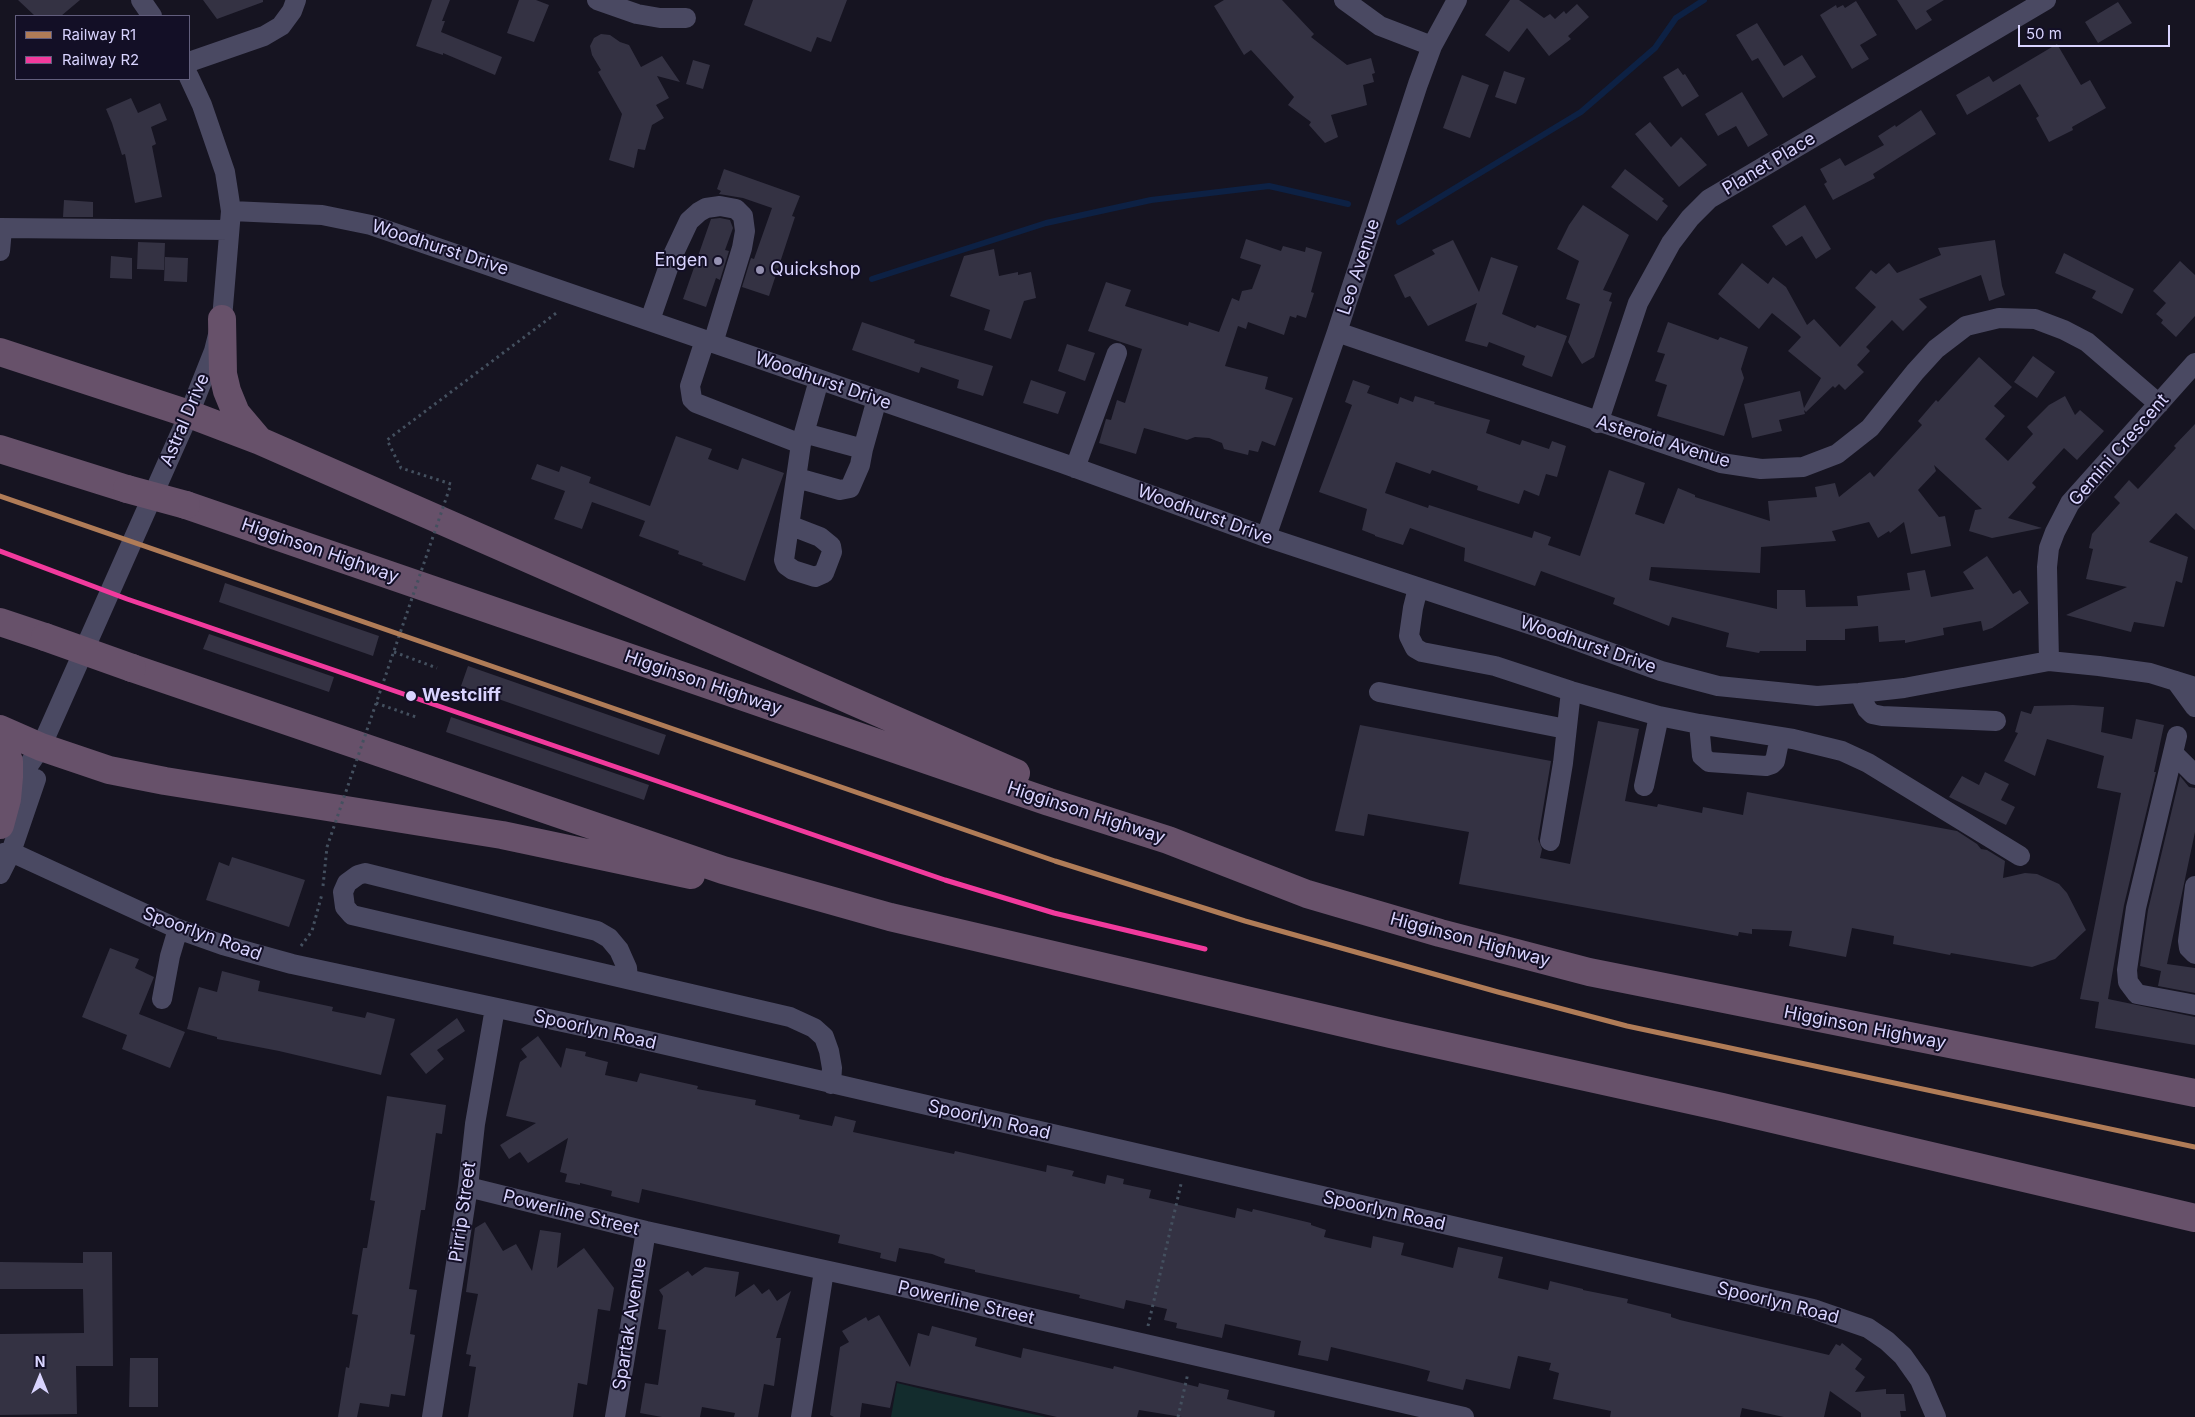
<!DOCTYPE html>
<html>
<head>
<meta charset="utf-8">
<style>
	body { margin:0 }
	#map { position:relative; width:2195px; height:1417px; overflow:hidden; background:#161421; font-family:Inter,sans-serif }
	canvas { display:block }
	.legend { position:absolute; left:15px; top:15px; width:175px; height:65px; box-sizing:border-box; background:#130f26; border:1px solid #625e7d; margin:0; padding:6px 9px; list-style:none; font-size:15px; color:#d9d4ff }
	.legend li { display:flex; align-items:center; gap:10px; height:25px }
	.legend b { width:25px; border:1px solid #625e7d }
	.north { position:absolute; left:15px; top:1352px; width:50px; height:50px; -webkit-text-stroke:4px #130f26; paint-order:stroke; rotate:0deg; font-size:14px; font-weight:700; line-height:20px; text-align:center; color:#d9d4ff }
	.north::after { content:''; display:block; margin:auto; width:18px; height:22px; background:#d9d4ff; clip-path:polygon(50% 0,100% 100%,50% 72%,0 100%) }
	.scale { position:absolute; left:2018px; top:25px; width:152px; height:22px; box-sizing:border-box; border:2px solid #d9d4ff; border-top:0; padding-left:6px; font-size:15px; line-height:18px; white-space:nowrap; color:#d9d4ff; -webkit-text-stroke:4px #130f26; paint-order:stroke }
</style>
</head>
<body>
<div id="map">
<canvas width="2195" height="1417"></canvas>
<ul class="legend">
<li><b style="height:6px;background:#b07c57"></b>Railway R1</li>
<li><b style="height:6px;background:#f13a9d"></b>Railway R2</li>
</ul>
<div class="north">N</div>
<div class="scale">50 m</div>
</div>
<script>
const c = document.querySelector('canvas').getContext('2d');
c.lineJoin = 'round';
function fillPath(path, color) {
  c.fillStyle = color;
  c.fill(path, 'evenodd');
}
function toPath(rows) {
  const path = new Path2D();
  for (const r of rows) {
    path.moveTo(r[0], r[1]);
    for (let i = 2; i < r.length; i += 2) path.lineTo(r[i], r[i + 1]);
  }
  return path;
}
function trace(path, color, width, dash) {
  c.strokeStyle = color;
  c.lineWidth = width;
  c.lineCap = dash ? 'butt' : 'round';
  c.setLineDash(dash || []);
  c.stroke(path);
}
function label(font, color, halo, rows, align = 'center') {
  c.font = font + ' Inter,sans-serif';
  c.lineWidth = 4;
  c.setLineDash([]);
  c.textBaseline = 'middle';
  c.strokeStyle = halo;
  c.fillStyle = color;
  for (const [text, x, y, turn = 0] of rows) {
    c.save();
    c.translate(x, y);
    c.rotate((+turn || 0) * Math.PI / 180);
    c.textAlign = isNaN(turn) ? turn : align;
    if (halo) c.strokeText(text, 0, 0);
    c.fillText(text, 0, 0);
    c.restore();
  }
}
fillPath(toPath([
	[897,1383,939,1393,1046,1417,891,1417]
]), '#132c2d');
trace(toPath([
	[1399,222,1581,112,1655,48,1676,18,1704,0],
	[872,279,1046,223,1151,200,1269,186,1348,204]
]), '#0d2144', 6);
fillPath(toPath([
	[18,0,80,0,61,16,35,16],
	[203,0,263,0,263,2,217,19],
	[432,0,450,0,442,21,445,21,441,32,502,57,495,75,443,53,443,55,416,46],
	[519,0,536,0,549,5,534,42,507,33],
	[753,0,847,0,831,42,817,37,811,52,744,25],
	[1224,0,1282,0,1314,34,1311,37,1347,65,1371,58,1375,73,1372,74,1374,82,1363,85,1367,105,1331,115,1338,137,1325,143,1309,125,1311,122,1288,105,1294,97,1251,50,1244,55,1214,6],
	[1510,0,1519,0,1544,18,1550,14,1555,19,1564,11,1566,14,1577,4,1589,17,1568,36,1571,39,1549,56,1527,28,1509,52,1485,35],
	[1897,0,1944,0,1926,11,1932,20,1916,30],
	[1856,1,1877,35,1860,45,1869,59,1852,69,1820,15,1836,5,1837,8,1843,5,1845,8],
	[2118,2,2132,23,2098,43,2085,22],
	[1757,23,1784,66,1802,55,1816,77,1783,98,1758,58,1752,61,1736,35],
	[601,34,610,35,620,42,629,45,641,67,662,56,680,82,657,76,669,98,656,105,664,118,652,125,645,150,638,149,634,168,609,160,622,114,598,72,601,70,592,55,590,46,594,38],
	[2057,44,2081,85,2090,80,2106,108,2072,127,2073,130,2049,142,2036,118,2039,116,2020,84,1967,115,1956,95,1989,76,1993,82],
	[693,60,710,65,703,89,686,84],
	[1678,68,1683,75,1685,74,1699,96,1682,107,1663,77],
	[1504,71,1525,78,1516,104,1495,97],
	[1462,75,1489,85,1470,138,1443,128],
	[1742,92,1768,135,1748,147,1736,126,1718,136,1705,114],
	[131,98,138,113,160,103,167,120,151,127,156,144,152,146,162,197,135,203,125,154,122,155,112,123,106,109],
	[1921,110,1936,134,1873,174,1875,178,1833,200,1824,184,1827,182,1820,169,1840,158,1845,166,1884,145,1878,136,1895,125,1896,127],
	[1650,122,1671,147,1681,137,1707,165,1679,187,1635,134],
	[724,169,800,196,792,216,795,217,769,296,742,287,751,258,754,259,772,208,743,198,719,194,721,191,717,189],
	[1625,169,1664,199,1662,201,1668,206,1657,221,1611,187],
	[64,200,93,202,93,217,63,217],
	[1583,205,1629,235,1603,290,1612,293,1609,301,1612,302,1594,357,1582,364,1568,342,1580,304,1566,299,1579,261,1557,249,1569,225],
	[1805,205,1831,249,1816,259,1802,236,1786,246,1772,226],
	[720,218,730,220,733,228,725,250,729,251,720,280,716,278,706,307,683,299,711,219],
	[1246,239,1281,251,1283,246,1305,252,1306,247,1322,252,1311,292,1314,293,1306,318,1297,315,1296,318,1290,316,1284,335,1248,322,1246,329,1238,326,1225,366,1268,377,1265,389,1293,398,1275,446,1262,441,1258,452,1249,450,1248,455,1224,449,1222,443,1209,438,1195,437,1187,440,1144,428,1136,454,1099,443,1106,419,1111,420,1117,400,1125,403,1142,349,1088,331,1106,282,1131,290,1125,306,1188,326,1189,322,1219,332,1232,298,1239,301,1242,291,1252,289,1261,265,1240,258],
	[1453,240,1479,292,1491,257,1518,266,1502,314,1535,328,1537,325,1567,336,1552,377,1525,367,1522,365,1525,356,1489,342,1487,347,1465,341,1477,303,1428,326,1410,296,1405,298,1394,275,1435,254,1432,250],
	[1995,240,2002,286,2005,295,1989,301,1981,275,1919,299,1927,307,1903,331,1892,320,1866,347,1870,351,1857,365,1864,372,1845,390,1839,384,1835,388,1833,386,1806,412,1804,410,1805,414,1779,420,1782,431,1752,438,1744,404,1800,391,1804,408,1821,378,1788,351,1801,337,1798,334,1772,313,1759,329,1718,294,1742,263,1768,284,1773,277,1786,287,1807,325,1814,319,1840,347,1876,307,1855,288,1871,270,1876,274,1889,263,1897,273,1941,255,1938,248],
	[138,242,165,243,164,270,137,269],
	[994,249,999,276,1018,272,1018,275,1031,272,1036,298,1024,301,1011,339,984,330,990,310,950,296,964,256],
	[2064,253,2134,289,2122,314,2092,298,2096,291,2055,273],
	[111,256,132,258,132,279,110,278],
	[165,257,188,258,187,282,164,281],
	[2180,261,2195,275,2195,316,2176,337,2161,323,2163,320,2156,314,2166,303,2153,291],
	[862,322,915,340,914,343,993,366,983,396,957,388,959,380,921,367,919,373,852,350],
	[1668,322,1718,340,1720,337,1748,347,1741,369,1744,378,1724,436,1657,416,1667,385,1655,381,1665,354,1657,352],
	[1067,344,1095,353,1085,381,1058,371],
	[2033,356,2055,372,2037,398,2014,382],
	[1979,357,2012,387,1994,406,2005,416,1985,439,2008,461,2033,434,2027,427,2049,405,2065,396,2075,415,2080,410,2104,431,2077,460,2064,448,2032,483,2036,487,2008,518,2042,528,1992,538,1969,531,1975,510,1982,509,1934,465,1936,471,1918,490,1939,517,1945,516,1951,546,1911,554,1904,522,1890,533,1889,531,1878,538,1869,522,1832,531,1836,541,1761,547,1760,573,1651,567,1649,580,1777,609,1777,590,1805,590,1806,607,1858,606,1857,596,1910,590,1907,573,1925,570,1931,597,1974,589,1963,572,1987,556,2013,594,2020,590,2029,603,1992,628,1983,631,1981,621,1943,628,1944,635,1905,643,1905,640,1879,642,1878,626,1845,629,1845,640,1806,640,1806,651,1760,651,1759,653,1726,647,1729,633,1672,617,1669,626,1613,604,1615,598,1541,571,1535,586,1464,561,1465,548,1410,528,1403,545,1375,536,1375,535,1362,530,1367,509,1319,492,1352,405,1345,402,1353,380,1370,386,1367,393,1398,404,1400,397,1413,402,1415,396,1435,402,1434,404,1490,420,1486,433,1520,445,1522,440,1549,449,1552,441,1566,446,1557,477,1546,474,1539,496,1524,490,1519,504,1477,490,1478,486,1432,470,1430,474,1396,462,1385,493,1428,508,1429,505,1532,538,1534,531,1551,537,1548,545,1580,556,1609,470,1645,483,1635,514,1664,524,1678,488,1695,495,1695,497,1770,521,1768,501,1817,497,1815,487,1835,483,1839,497,1870,472,1874,477,1922,425,1918,421,1936,400,1938,402],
	[1031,380,1066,392,1058,414,1023,403],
	[2195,424,2195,530,2176,513,2149,542,2188,557,2182,583,2176,581,2164,627,2134,622,2131,632,2066,615,2127,587,2086,579,2093,549,2089,548,2092,534,2120,503,2114,497,2129,480,2138,489,2176,448,2174,446],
	[676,436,712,449,708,459,738,470,742,458,784,473,745,581,702,565,703,563,678,554,679,551,639,536,645,521,592,502,582,529,554,519,565,491,531,479,537,464,559,472,561,466,591,477,589,483,650,506],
	[225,583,379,636,373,656,219,602],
	[209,634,334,677,329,692,203,649],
	[468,666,666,735,659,755,461,686],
	[2073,705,2104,707,2101,732,2132,739,2136,719,2164,725,2154,772,2156,772,2124,905,2108,999,2195,1017,2195,1045,2095,1028,2099,1002,2080,999,2121,793,2097,788,2104,756,2047,739,2035,776,2004,761,2018,733,2015,732,2021,711,2031,714,2034,706],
	[451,717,649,785,644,800,446,732],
	[1598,721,1639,729,1625,801,1657,807,1658,804,1702,813,1703,807,1743,815,1747,792,1957,831,1977,844,1981,849,1987,850,2005,861,2003,878,2025,873,2037,874,2059,884,2067,893,2086,930,2055,959,2032,967,1951,953,1950,955,1893,944,1894,936,1852,928,1846,957,1789,946,1792,931,1752,929,1752,934,1739,932,1738,936,1459,884,1469,832,1368,814,1364,836,1335,831,1360,725,1551,761,1538,839,1542,849,1540,858,1570,864],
	[1985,772,2009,784,2001,800,2015,807,2006,825,1949,797,1962,776,1979,785],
	[2180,776,2189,787,2195,788,2195,832,2167,964,2195,968,2195,993,2158,986,2161,971,2140,966,2148,910],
	[232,857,305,880,289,927,206,900,219,862,229,866],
	[110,948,139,959,135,968,154,977,139,1014,185,1032,170,1068,122,1049,127,1035,82,1017],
	[222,971,260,981,258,991,333,1007,332,1011,365,1018,367,1012,395,1019,381,1075,279,1051,217,1039,217,1037,187,1029,198,990,199,987,217,992],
	[457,1018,465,1031,437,1050,444,1059,426,1074,410,1054],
	[538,1036,561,1068,566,1048,586,1052,585,1056,608,1062,605,1075,637,1082,640,1073,698,1086,697,1089,756,1100,755,1105,800,1115,799,1119,832,1126,835,1116,856,1121,853,1132,954,1154,955,1151,1046,1172,1047,1165,1074,1171,1072,1176,1105,1184,1107,1175,1124,1179,1123,1184,1151,1190,1149,1198,1235,1218,1237,1208,1252,1212,1253,1209,1311,1223,1311,1225,1326,1230,1324,1237,1371,1248,1373,1236,1404,1243,1401,1255,1453,1268,1458,1247,1503,1257,1498,1278,1548,1290,1550,1281,1583,1289,1583,1290,1628,1299,1627,1303,1671,1314,1671,1317,1680,1320,1829,1355,1836,1344,1840,1346,1842,1343,1862,1359,1855,1369,1865,1377,1855,1392,1886,1389,1886,1394,1904,1394,1906,1411,1900,1411,1901,1417,1861,1417,1861,1413,1830,1391,1824,1417,1784,1417,1742,1408,1740,1417,1610,1417,1611,1411,1553,1399,1559,1373,1549,1370,1551,1363,1518,1356,1510,1389,1466,1379,1463,1390,1427,1381,1430,1371,1407,1365,1331,1347,1328,1361,1298,1355,1301,1341,1225,1324,1222,1338,1176,1328,1177,1323,1164,1320,1167,1309,1126,1300,1124,1309,1079,1298,1080,1295,975,1272,975,1270,944,1263,945,1259,932,1254,899,1248,896,1262,880,1258,881,1253,838,1243,840,1235,673,1196,642,1189,639,1203,611,1196,612,1191,580,1183,580,1185,565,1182,567,1174,560,1172,568,1138,528,1163,520,1152,509,1159,500,1145,536,1123,506,1116,520,1062,527,1057,521,1049],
	[387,1096,446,1105,442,1134,436,1133,425,1210,421,1210,409,1289,417,1290,410,1334,415,1335,405,1396,391,1394,389,1407,360,1403,357,1417,338,1417,346,1367,349,1368,358,1315,352,1314,363,1248,367,1248,375,1201,370,1200],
	[485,1222,503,1251,516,1244,532,1271,540,1230,561,1233,557,1268,584,1248,614,1288,610,1311,598,1309,587,1385,578,1383,573,1417,468,1417,476,1367,469,1366,471,1355,466,1354,478,1294,466,1292,475,1228],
	[83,1252,112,1252,113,1366,76,1366,77,1414,0,1415,0,1334,84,1333,83,1289,0,1289,0,1262,83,1263],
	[705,1267,739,1272,735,1297,754,1284,762,1294,769,1289,777,1301,791,1291,776,1338,781,1338,774,1386,764,1384,758,1417,734,1417,735,1413,702,1407,700,1417,662,1417,640,1413,645,1383,658,1385,666,1330,658,1329,663,1296,659,1290,688,1271,692,1276],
	[879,1315,910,1367,918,1333,929,1336,932,1326,977,1338,975,1346,1021,1358,1023,1348,1113,1369,1114,1366,1198,1387,1199,1383,1229,1390,1227,1399,1275,1411,1274,1417,1182,1417,1139,1410,1137,1417,1057,1417,896,1381,890,1408,862,1403,860,1417,834,1417,830,1415,840,1347,849,1342,842,1331,866,1317,868,1321],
	[130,1358,158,1358,158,1407,129,1407]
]), '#343243');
trace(toPath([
	[451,484,401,468,387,440,559,311],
	[394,652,437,668],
	[376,703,416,717],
	[323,886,327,847],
	[301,946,312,931,322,894],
	[1148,1326,1181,1184],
	[1178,1417,1188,1373]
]), '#44505f', 3, [2.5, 4]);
trace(toPath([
	[141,0,152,16],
	[597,0,637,14,660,18,686,18],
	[1344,0,1380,26,1432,46],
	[189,62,264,36,281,26,292,11,296,0],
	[231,211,322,215,371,225,1062,463,1266,537,1553,632,1661,671,1718,686,1817,696,1859,693,1904,688,2049,661,2099,666,2150,673,2195,687],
	[0,228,229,230],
	[0,251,2,229],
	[650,320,672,257,689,221,699,212,706,208,720,206,736,209,743,216,745,231,742,248,713,343],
	[1337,332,1721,463,1761,469,1803,467,1837,454,1870,428,1915,372,1936,349,1966,326,1999,318,2035,319,2064,330,2087,342,2159,404],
	[705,340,690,386,692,399,696,403,801,444,819,380],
	[1598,423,1638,303,1671,243,1690,218,1709,199,2046,0],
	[863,449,877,399],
	[1075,468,1117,353],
	[797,478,840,490,850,488,860,465,863,449,804,433],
	[789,525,820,537,831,546,832,552,824,573,815,577,793,570,786,565,784,560,801,444],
	[1266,537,1337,332,1418,84,1432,46,1457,0],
	[1418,588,1413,608,1409,636,1415,648,1422,652,1495,666,1571,691,1659,716,1699,724,1793,739,1842,751,1868,763,2020,856],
	[2049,661,2047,567,2049,548,2055,532,2070,503,2195,363],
	[2176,681,2195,707],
	[1379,692,1566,729],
	[1859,693,1867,709,1872,714,1882,716,1996,721],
	[1699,724,1702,756,1709,762,1766,766,1772,764,1775,761,1780,737],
	[2177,736,2136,908,2127,970,2128,982,2137,994,2195,1005],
	[2173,753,2195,775],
	[1644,786,1659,716],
	[12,804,28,766,41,747,189,414,214,351,222,319,231,211,228,191,225,172,202,105,189,77],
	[1550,841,1563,763,1571,691],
	[0,856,4,853,11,852,178,929,223,945,292,964,614,1033,1813,1309,1868,1328,1887,1341,1903,1356,1920,1380,1936,1417],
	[0,874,11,852,36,779],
	[2195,886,2188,941,2189,948,2195,954],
	[628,979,627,968,619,950,609,938,597,931,365,873,358,875,347,883,343,892,345,907,352,915,790,1017,814,1028,824,1037,829,1051,832,1068,831,1084],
	[162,999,170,956,178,929],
	[468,1187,646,1231,916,1290,1027,1317,1464,1417],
	[432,1417,468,1187,475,1124,495,1008],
	[615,1417,646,1231],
	[801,1417,824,1271]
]), '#4a4962', 20);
trace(toPath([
	[222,319,223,374,227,391,236,413,258,439],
	[0,352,189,414,260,441,1016,773],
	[0,449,127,489],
	[186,505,1049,802,1168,840,1307,894,1440,933,1589,972,2195,1093],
	[0,622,45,637],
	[132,668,723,870,890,917,1391,1034,1722,1107,2195,1218],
	[0,729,41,747,109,770,165,781,502,835,691,875],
	[0,742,9,761,9,777,7,799,0,825]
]), '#67516a', 28);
trace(toPath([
	[327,847,451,484]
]), '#44505f', 3, [2.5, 4]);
trace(toPath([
	[127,489,186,505],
	[45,637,132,668]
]), '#67516a', 28);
trace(toPath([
	[0,496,1055,861,1245,921,1498,992,1627,1026,2195,1147]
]), '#b07c57', 5);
trace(toPath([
	[0,551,127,599,945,880,1054,913,1205,949]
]), '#f13a9d', 5);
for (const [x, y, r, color] of [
	[718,261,5,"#9591b1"],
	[760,270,5,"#9591b1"],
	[411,696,6,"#d9d4ff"]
]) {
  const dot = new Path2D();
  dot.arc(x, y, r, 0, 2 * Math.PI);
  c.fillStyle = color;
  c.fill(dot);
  trace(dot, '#130f26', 2);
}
label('18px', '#d9d4ff', '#130f26', [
	["Planet Place",1769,164,-31],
	["Woodhurst Drive",440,248,18],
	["Leo Avenue",1359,267,-72],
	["Woodhurst Drive",823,381,19],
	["Astral Drive",185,420,-67],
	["Asteroid Avenue",1663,442,17],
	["Gemini Crescent",2119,450,-49],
	["Woodhurst Drive",1205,515,20],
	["Higginson Highway",320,551,19],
	["Woodhurst Drive",1588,645,19],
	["Higginson Highway",703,683,19],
	["Higginson Highway",1086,813,18],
	["Spoorlyn Road",202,934,20],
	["Higginson Highway",1470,940,15],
	["Higginson Highway",1865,1028,11],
	["Spoorlyn Road",595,1030,13],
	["Spoorlyn Road",989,1120,13],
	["Spoorlyn Road",1384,1211,13],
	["Pirrip Street",463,1212,-82],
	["Powerline Street",571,1213,14],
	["Powerline Street",966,1303,13],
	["Spoorlyn Road",1778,1303,14],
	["Spartak Avenue",630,1324,-81]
]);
label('18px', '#d9d4ff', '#130f26', [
	["Engen",708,261],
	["Quickshop",770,270,"left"]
], 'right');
label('bold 18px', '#d9d4ff', '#130f26', [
	["Westcliff",422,696]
], 'left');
</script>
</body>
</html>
